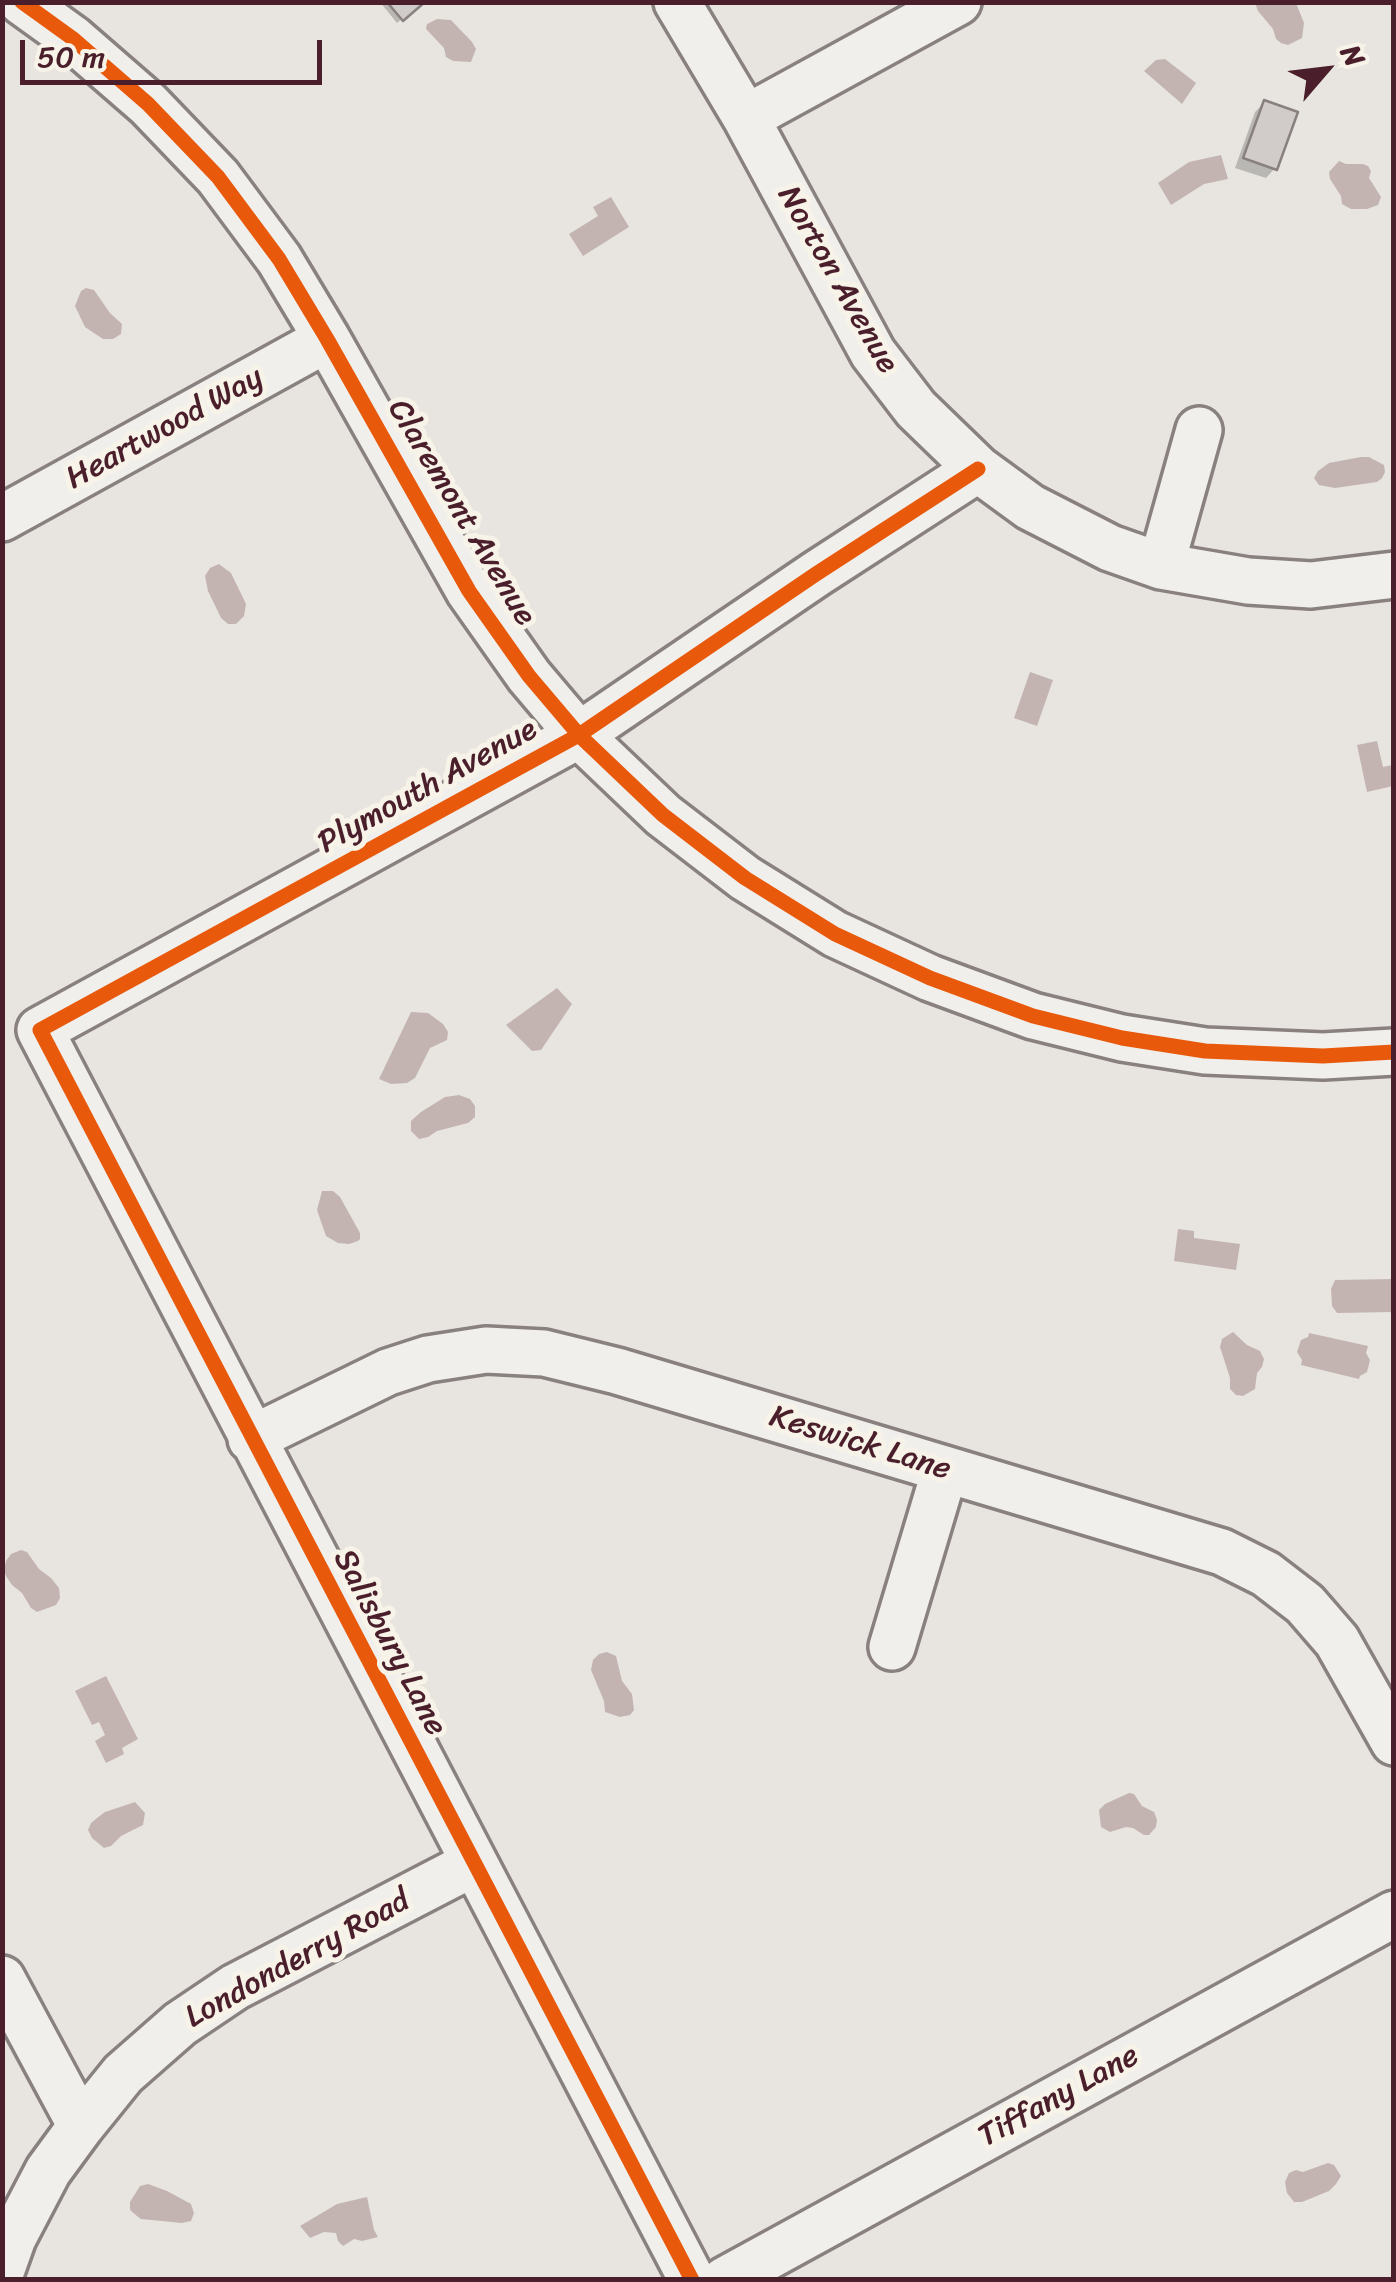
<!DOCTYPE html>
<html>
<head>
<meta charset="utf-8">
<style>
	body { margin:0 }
	#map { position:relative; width:1396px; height:2282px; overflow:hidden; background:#e8e5e0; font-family:Sriracha,sans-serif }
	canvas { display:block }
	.frame { position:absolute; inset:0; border:5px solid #4a1f2b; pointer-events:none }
	.north { position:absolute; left:1276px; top:20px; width:100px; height:100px; -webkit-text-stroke:8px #f7f3e8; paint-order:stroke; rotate:62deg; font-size:28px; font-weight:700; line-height:40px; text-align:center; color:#4a1f2b }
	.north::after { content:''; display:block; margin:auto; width:35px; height:45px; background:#4a1f2b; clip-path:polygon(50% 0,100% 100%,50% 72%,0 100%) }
	.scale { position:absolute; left:20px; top:40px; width:302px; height:45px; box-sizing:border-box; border:5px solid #4a1f2b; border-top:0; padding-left:12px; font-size:30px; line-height:35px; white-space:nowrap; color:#4a1f2b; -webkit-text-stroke:8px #f7f3e8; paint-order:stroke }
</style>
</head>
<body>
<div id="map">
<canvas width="1396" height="2282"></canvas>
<div class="frame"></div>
<div class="north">N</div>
<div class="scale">50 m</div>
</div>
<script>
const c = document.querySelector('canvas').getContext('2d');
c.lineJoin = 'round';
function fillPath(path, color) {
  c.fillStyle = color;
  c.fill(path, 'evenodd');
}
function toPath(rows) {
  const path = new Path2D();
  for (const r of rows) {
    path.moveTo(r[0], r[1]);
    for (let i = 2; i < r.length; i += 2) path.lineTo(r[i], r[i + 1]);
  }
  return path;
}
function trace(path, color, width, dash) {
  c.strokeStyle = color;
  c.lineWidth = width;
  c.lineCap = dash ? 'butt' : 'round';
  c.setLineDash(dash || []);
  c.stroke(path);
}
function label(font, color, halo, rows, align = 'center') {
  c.font = font + ' Sriracha,sans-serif';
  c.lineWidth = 10;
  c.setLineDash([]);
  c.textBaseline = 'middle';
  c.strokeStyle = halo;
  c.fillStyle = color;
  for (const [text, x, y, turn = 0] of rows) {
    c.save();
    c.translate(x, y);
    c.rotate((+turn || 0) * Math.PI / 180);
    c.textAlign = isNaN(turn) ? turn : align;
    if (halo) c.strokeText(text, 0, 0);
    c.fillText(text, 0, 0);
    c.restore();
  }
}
fillPath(toPath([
	[1255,3,1296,3,1304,23,1302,38,1288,45,1281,43,1276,39,1273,29,1258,11],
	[437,19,451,20,472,42,476,49,471,62,453,61,446,57,444,48,426,29,427,24],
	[1165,59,1196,83,1182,104,1144,71,1156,60],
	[1221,155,1228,179,1204,184,1171,205,1158,183,1189,162],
	[1339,161,1346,164,1363,164,1368,166,1371,171,1369,178,1381,197,1378,205,1367,209,1351,209,1342,204,1341,196,1330,179,1329,172],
	[611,197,629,227,583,256,569,234,598,216,593,207],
	[86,288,94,290,110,313,122,324,121,334,113,339,103,339,85,327,75,306,81,291],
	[1361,457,1369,457,1384,465,1385,472,1382,478,1377,482,1335,488,1319,485,1314,478,1318,471,1329,463],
	[219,564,231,573,246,604,244,616,236,624,228,624,221,618,208,591,205,576,210,568],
	[1030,672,1053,680,1037,726,1014,718],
	[1377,741,1383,767,1393,765,1393,786,1367,792,1357,745],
	[557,988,572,1004,541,1050,532,1051,506,1025],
	[411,1012,428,1013,443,1024,448,1032,447,1040,430,1048,415,1078,407,1083,391,1084,379,1079],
	[459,1095,470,1099,475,1106,475,1117,468,1123,437,1131,428,1137,419,1139,411,1131,411,1121,421,1112,445,1097],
	[322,1191,333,1191,340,1197,360,1233,360,1239,358,1241,349,1244,338,1243,326,1236,317,1210],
	[1178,1229,1194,1231,1194,1238,1240,1244,1236,1270,1174,1261],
	[1393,1279,1393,1312,1337,1313,1332,1306,1331,1289,1335,1280],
	[1233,1332,1247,1345,1260,1351,1264,1359,1262,1367,1257,1373,1255,1389,1243,1396,1236,1395,1230,1389,1230,1378,1220,1347,1222,1339],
	[1309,1333,1368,1346,1366,1353,1370,1360,1367,1372,1360,1376,1359,1379,1301,1365,1302,1360,1297,1352,1301,1340,1308,1337],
	[21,1550,27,1552,39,1569,51,1578,59,1588,60,1598,56,1605,37,1612,31,1608,22,1593,12,1585,6,1576,4,1570,6,1561,11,1554],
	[607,1652,616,1656,622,1681,632,1694,634,1710,630,1715,620,1717,605,1712,604,1701,591,1670,593,1660,599,1654],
	[106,1676,138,1739,122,1748,124,1754,106,1763,95,1741,105,1735,99,1722,92,1725,75,1691],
	[1129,1793,1134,1794,1142,1806,1154,1812,1157,1820,1156,1827,1149,1835,1144,1835,1133,1828,1126,1827,1110,1832,1101,1827,1099,1810,1105,1804],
	[135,1802,145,1813,143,1825,121,1836,111,1846,104,1848,92,1838,88,1830,91,1823,97,1818,105,1812],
	[1328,2163,1334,2165,1341,2176,1336,2184,1329,2191,1302,2202,1294,2202,1287,2193,1285,2182,1289,2173,1296,2170,1303,2172],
	[148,2184,167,2191,191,2204,194,2213,191,2221,182,2223,141,2219,137,2216,130,2210,130,2202,140,2186],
	[367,2197,374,2230,378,2237,362,2241,354,2239,343,2246,338,2241,336,2233,324,2232,310,2238,300,2226,337,2204]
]), '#c3b4b1');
fillPath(toPath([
	[380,2,422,2,397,23],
	[1264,103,1275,168,1266,178,1235,168,1255,112]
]), '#0003');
const building = toPath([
	[387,2,425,2,403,21,387,2],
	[1264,100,1298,112,1277,170,1243,158,1264,100]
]);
fillPath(building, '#d1ccc9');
trace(building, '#898080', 2.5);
const minor = toPath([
	[22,2,72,38,148,104,218,177,279,259,327,339,469,591,529,676,579,735,663,815,745,878,835,934,930,978,1033,1016,1122,1038,1205,1051,1323,1056,1394,1052],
	[677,2,746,118,873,353,916,409,978,469,1030,507,1110,548,1161,566,1248,581,1311,585,1394,575],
	[746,118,958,2],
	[2,518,327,339],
	[1161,566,1199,430],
	[251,1439,388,1372,428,1359,486,1350,544,1353,617,1371,1222,1552,1266,1574,1305,1604,1337,1641,1394,1742],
	[892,1647,945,1470],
	[2,1979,81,2126],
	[2,2269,13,2238,48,2171,81,2126,123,2074,180,2024,235,1987,474,1863],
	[692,2280,40,1030,579,735,816,574,978,469],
	[725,2280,1394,1914]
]);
trace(minor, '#898080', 52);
trace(minor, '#f0efeb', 45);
trace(toPath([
	[22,2,72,38,148,104,218,177,279,259,327,339,469,591,529,676,579,735,663,815,745,878,835,934,930,978,1033,1016,1122,1038,1205,1051,1323,1056,1394,1052],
	[692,2280,40,1030,579,735,816,574,978,469]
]), '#e8590c', 15);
label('32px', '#4a1f2b', '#f7f3e8', [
	["Norton Avenue",837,280,60],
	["Heartwood Way",165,429,-29],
	["Claremont Avenue",461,513,59],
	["Plymouth Avenue",428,787,-29],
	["Keswick Lane",860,1444,17],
	["Salisbury Lane",389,1643,62],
	["Londonderry Road",298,1960,-29],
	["Tiffany Lane",1059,2097,-29]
]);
</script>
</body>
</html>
